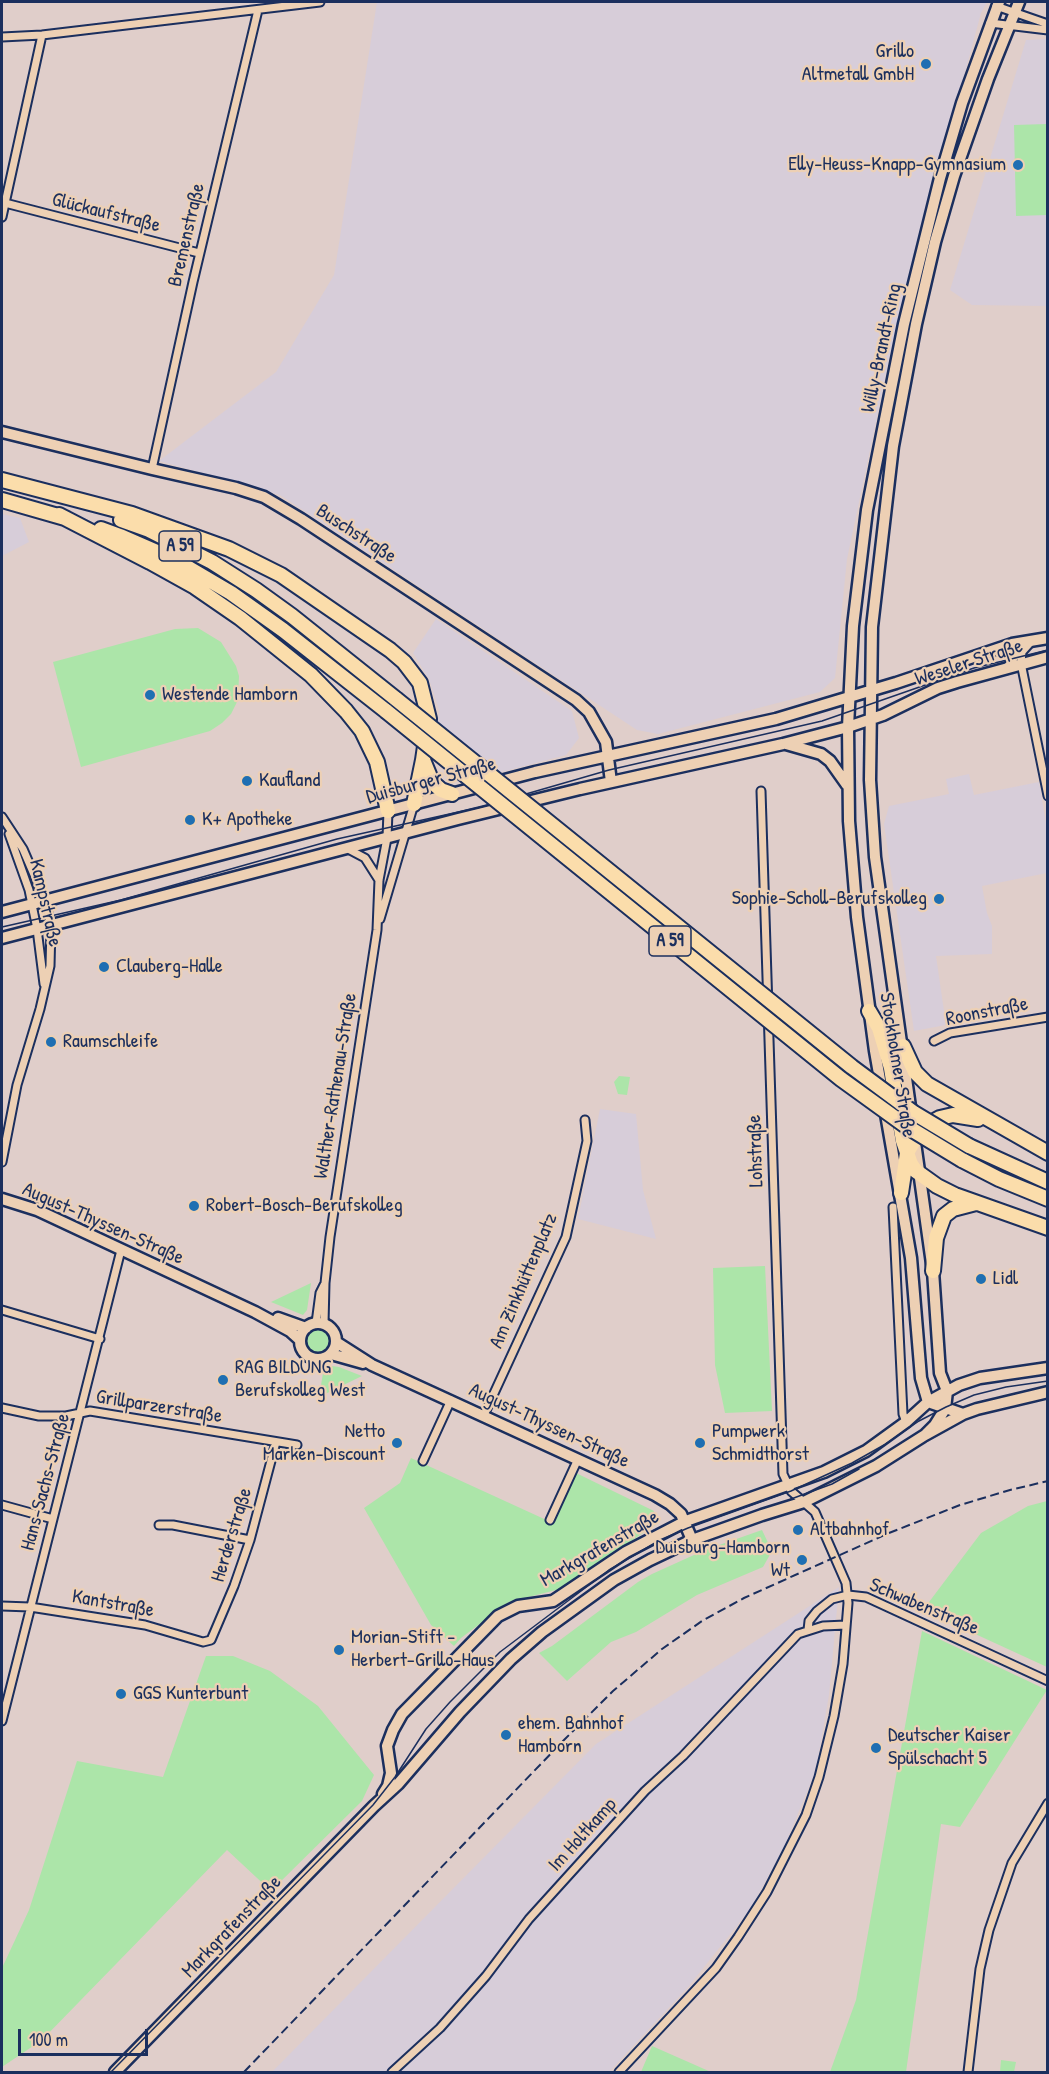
<!DOCTYPE html>
<html>
<head>
<meta charset="utf-8">
<style>
	body { margin:0 }
	#map { position:relative; width:1049px; height:2074px; overflow:hidden; background:#e0ceca; font-family:"Patrick Hand",sans-serif }
	canvas { display:block }
	.frame { position:absolute; inset:0; border:3px solid #1b2f5e; pointer-events:none }
	.scale { position:absolute; left:18px; top:2029px; width:130px; height:27px; box-sizing:border-box; border:3px solid #1b2f5e; border-top:0; padding-left:8px; font-size:18px; line-height:21px; white-space:nowrap; color:#1b2f5e; -webkit-text-stroke:4px #edd0b4; paint-order:stroke }
</style>
</head>
<body>
<div id="map">
<canvas width="1049" height="2074"></canvas>
<div class="frame"></div>
<div class="scale">100 m</div>
</div>
<script>
const c = document.querySelector('canvas').getContext('2d');
c.lineJoin = 'round';
function fillPath(path, color) {
  c.fillStyle = color;
  c.fill(path, 'evenodd');
}
function toPath(rows) {
  const path = new Path2D();
  for (const r of rows) {
    if (r.length === 3) {
      path.moveTo(r[0] + r[2], r[1]);
      path.arc(r[0], r[1], r[2], 0, 2 * Math.PI);
      continue;
    }
    path.moveTo(r[0], r[1]);
    for (let i = 2; i < r.length; i += 2) path.lineTo(r[i], r[i + 1]);
  }
  return path;
}
function trace(path, color, width, dash) {
  c.strokeStyle = color;
  c.lineWidth = width;
  c.lineCap = dash ? 'butt' : 'round';
  c.setLineDash(dash || []);
  c.stroke(path);
}
function label(font, color, halo, rows, align = 'center') {
  c.font = font + ' "Patrick Hand",sans-serif';
  c.lineWidth = 4.5;
  c.setLineDash([]);
  c.textBaseline = 'middle';
  c.strokeStyle = halo;
  c.fillStyle = color;
  for (const [text, x, y, turn = 0] of rows) {
    c.save();
    c.translate(x, y);
    c.rotate((+turn || 0) * Math.PI / 180);
    c.textAlign = isNaN(turn) ? turn : align;
    if (halo) c.strokeText(text, 0, 0);
    c.fillText(text, 0, 0);
    c.restore();
  }
}
fillPath(toPath([
	[377,2,987,2,981,13,893,341,847,559,835,678,820,692,658,734,637,730,280,495,159,461,276,372,334,275],
	[1047,39,1047,306,972,305,950,290,1026,40],
	[2,514,20,518,29,542,2,556],
	[436,619,572,711,579,738,566,755,483,777,437,738,439,710,429,679,413,653],
	[969,774,974,795,1039,782,1047,829,1047,873,982,886,987,913,992,926,992,954,936,956,946,1025,914,1031,884,824,889,806,949,794,946,779],
	[600,1109,636,1114,643,1190,656,1239,578,1219],
	[839,1587,829,1695,816,1770,784,1847,751,1908,689,1986,609,2072,272,2072,596,1744]
]), '#d7cdd9');
fillPath(toPath([
	[1047,124,1047,215,1016,216,1014,125],
	[198,628,221,642,236,666,239,676,238,700,231,714,222,723,210,731,81,767,53,662,175,629],
	[619,1076,630,1077,627,1095,618,1094,614,1082],
	[765,1266,772,1411,725,1413,715,1365,713,1268],
	[311,1283,307,1310,303,1315,271,1302],
	[317,1340,12],
	[332,1366,339,1367,362,1376,319,1397,323,1373,327,1373],
	[411,1458,553,1523,576,1473,654,1511,655,1525,560,1589,509,1602,461,1638,454,1646,431,1625,364,1508,400,1483],
	[1047,1501,1048,1501,1047,1667,923,1610,981,1533,1028,1506],
	[762,1530,772,1551,763,1567,697,1595,636,1632,611,1642,567,1681,539,1653,552,1646,638,1582,652,1574,705,1550],
	[922,1631,1047,1690,960,1827,941,1824,906,2072,830,2072,856,2000],
	[206,1656,233,1656,270,1671,318,1706,374,1775,362,1801,271,1891,227,1850,42,2040,2,2067,2,1968,29,1910,77,1761,163,1777],
	[652,2046,711,2072,641,2072],
	[1001,2060,1016,2062,1014,2072,1000,2072]
]), '#ace5a9');
const street = toPath([
	[996,6,1048,24],
	[990,23,1048,30],
	[2,37,42,35,320,2],
	[5,203,199,253],
	[2,217,42,35],
	[152,469,193,282,258,10],
	[1030,643,1022,652,1021,663,1048,796],
	[1008,666,1015,657,1016,652,1012,644],
	[2,817,23,849,45,900,51,926,50,966,40,1009,17,1085,2,1162],
	[9,834,29,890,37,929,44,984],
	[348,849,365,858,379,880],
	[380,919,414,804],
	[934,1041,950,1033,1048,1017],
	[893,1207,903,1414,906,1422],
	[2,1310,100,1339],
	[316,1323,320,1293,324,1285],
	[324,1324,325,1283,330,1237,377,930,379,880,387,838,388,811],
	[2,1408,39,1416,66,1416,90,1411,297,1445],
	[484,1415,566,1237,587,1141,585,1120],
	[423,1461,451,1400],
	[2,1505,53,1519],
	[550,1520,578,1459],
	[159,1525,173,1525,250,1540],
	[2,1606,30,1607,145,1625,203,1642,211,1640,234,1586,250,1540,276,1442],
	[808,1630,809,1621,817,1611,832,1599,848,1595,866,1597,1048,1681],
	[2,1721,121,1250],
	[392,2072,440,2028,486,1976,529,1919,645,1791,683,1756,798,1634,823,1626,846,1625],
	[619,2072,716,1968,738,1937,767,1892,806,1815,819,1777,834,1716,843,1664,848,1603,846,1583,815,1512,791,1491,783,1474,761,791],
	[968,2072,980,1969,989,1930,1012,1863,1048,1803]
]);
const secondary = toPath([
	[2,432,152,469,236,488,264,497,301,519,576,700,589,712,606,742,611,782],
	[786,744,821,754,830,761,847,785],
	[2,912,535,772,776,719,896,683,1012,644,1048,638],
	[2,938,458,819,580,789,783,744,848,727,883,715,938,688,957,682,1048,657],
	[2,1199,37,1210,255,1312,290,1331,300,1340],
	[278,1318,306,1328],
	[318,1341,18],
	[336,1342,372,1365,655,1495,670,1504,681,1514,692,1540],
	[331,1354,363,1363],
	[963,1414,928,1402,921,1378,911,1258,875,1051,857,917,849,821,848,727,853,626,867,510,904,324,940,178,962,103,999,2],
	[925,1435,935,1425,945,1409,947,1391,940,1373,933,1271,875,857,870,780,872,627,893,446,916,324,935,242,954,176,988,79,1019,2],
	[383,1794,388,1786,391,1773,387,1746,393,1730,402,1714,498,1616,518,1606,553,1601,626,1552,686,1521,824,1472,866,1451,906,1422,928,1402,959,1385,980,1378,1048,1368],
	[115,2072,374,1806,398,1784,460,1712,511,1659,542,1632,614,1580,650,1560,692,1540,762,1515,804,1502,876,1466,925,1435,963,1414,977,1409,1048,1392]
]);
const highway = toPath([
	[2,480,132,514,229,549,281,575,390,650,404,662,420,683,429,719,423,760,414,804],
	[2,500,65,518],
	[59,515,150,562,195,587,240,618,311,675,346,711,362,731,377,762,388,811],
	[121,520,149,530,212,562,256,590,292,616,396,699],
	[101,529,120,536,175,560,231,593,283,630,386,711],
	[423,760,432,782,441,790,452,794],
	[869,1011,879,1028,891,1068,903,1141,911,1164,916,1171,937,1186,955,1195,1048,1228],
	[903,1046,915,1072,927,1084,1048,1153],
	[969,1146,1048,1182],
	[962,1160,999,1179,1048,1199],
	[901,1193,907,1153,915,1139,929,1124,940,1118,953,1115,978,1119],
	[933,1271,936,1238,944,1216,953,1209,976,1203]
]);
trace(street, '#1b2f5e', 11);
trace(secondary, '#1b2f5e', 15);
trace(highway, '#1b2f5e', 18);
trace(street, '#edd0b4', 7);
trace(secondary, '#edd0b4', 10);
trace(highway, '#fbddab', 14);
trace(toPath([
	[2,927,121,900,337,839,481,807,609,770,822,721,974,668,1048,650],
	[791,1499,832,1484,859,1469],
	[111,2072,373,1805,395,1777,426,1729,450,1702,500,1652,609,1570,660,1540,688,1528,791,1491,852,1463,884,1445,919,1421,946,1407,974,1395,1006,1387,1048,1381]
]), '#1b2f5e', 1.5);
trace(toPath([
	[244,2072,564,1740,613,1691,662,1649,702,1621,744,1598,889,1533,960,1505,1010,1490,1048,1481]
]), '#1b2f5e', 2, [9, 4.5]);
const highwayBridge = toPath([
	[396,699,852,1067,914,1113,969,1146],
	[386,711,841,1079,906,1126,962,1160]
]);
trace(highwayBridge, '#1b2f5e', 18, []);
trace(highwayBridge, '#fbddab', 14);
for (const [x, y, r, color] of [
	[926,64,6,"#1f6fb2"],
	[1018,165,6,"#1f6fb2"],
	[150,695,6,"#1f6fb2"],
	[247,781,6,"#1f6fb2"],
	[190,820,6,"#1f6fb2"],
	[939,899,6,"#1f6fb2"],
	[104,967,6,"#1f6fb2"],
	[51,1042,6,"#1f6fb2"],
	[194,1206,6,"#1f6fb2"],
	[981,1279,6,"#1f6fb2"],
	[223,1380,6,"#1f6fb2"],
	[397,1443,6,"#1f6fb2"],
	[700,1443,6,"#1f6fb2"],
	[798,1530,6,"#1f6fb2"],
	[802,1560,6,"#1f6fb2"],
	[339,1650,6,"#1f6fb2"],
	[121,1694,6,"#1f6fb2"],
	[506,1735,6,"#1f6fb2"],
	[876,1748,6,"#1f6fb2"]
]) {
  const dot = new Path2D();
  dot.arc(x, y, r, 0, 2 * Math.PI);
  c.fillStyle = color;
  c.fill(dot);
  trace(dot, '#edd0b4', 2);
}
for (const [x, y, w] of [
	[180,546,42],
	[670,941,42]
]) {
  const box = new Path2D();
  box.roundRect(x - w / 2, y - 15, w, 30, 4.5);
  c.fillStyle = '#edd0b4';
  c.fill(box);
  trace(box, '#1b2f5e', 1.5);
}
label('bold 18px', '#1b2f5e', null, [
	["A 59",180,546],
	["A 59",670,941]
]);
label('20px', '#1b2f5e', '#edd0b4', [
	["Grillo",914,52,"right"],
	["Altmetall GmbH",914,75,"right"],
	["Elly-Heuss-Knapp-Gymnasium",1006,165,"right"],
	["Westende Hamborn",162,695],
	["Kaufland",259,781],
	["K+ Apotheke",202,820],
	["Sophie-Scholl-Berufskolleg",927,899,"right"],
	["Clauberg-Halle",116,967],
	["Raumschleife",63,1042],
	["Robert-Bosch-Berufskolleg",206,1206],
	["Lidl",993,1279],
	["RAG BILDUNG",235,1368],
	["Berufskolleg West",235,1391],
	["Netto",385,1432,"right"],
	["Marken-Discount",385,1455,"right"],
	["Pumpwerk",712,1432],
	["Schmidthorst",712,1455],
	["Altbahnhof",810,1530],
	["Duisburg-Hamborn",790,1548,"right"],
	["Wt",790,1571,"right"],
	["Morian-Stift -",351,1638],
	["Herbert-Grillo-Haus",351,1661],
	["GGS Kunterbunt",133,1694],
	["ehem. Bahnhof",518,1724],
	["Hamborn",518,1747],
	["Deutscher Kaiser",888,1736],
	["Spülschacht 5",888,1759]
], 'left');
label('20px', '#1b2f5e', '#edd0b4', [
	["Glückaufstraße",106,213,14],
	["Bremenstraße",187,235,-77],
	["Willy-Brandt-Ring",882,348,-78],
	["Buschstraße",356,534,33],
	["Weseler Straße",969,663,-18],
	["Duisburger Straße",431,781,-15],
	["Kampstraße",45,903,77],
	["Roonstraße",987,1012,-11],
	["Stockholmer Straße",897,1065,81],
	["Walther-Rathenau-Straße",336,1086,-81],
	["Lohstraße",756,1151,-92],
	["August-Thyssen-Straße",103,1224,24],
	["Am Zinkhüttenplatz",524,1281,-67],
	["Grillparzerstraße",159,1407,9],
	["August-Thyssen-Straße",549,1426,25],
	["Hans-Sachs-Straße",46,1482,-75],
	["Herderstraße",232,1535,-73],
	["Markgrafenstraße",600,1549,-30],
	["Kantstraße",113,1604,10],
	["Schwabenstraße",924,1607,23],
	["Im Holtkamp",583,1835,-48],
	["Markgrafenstraße",232,1927,-46]
]);
</script>
</body>
</html>
